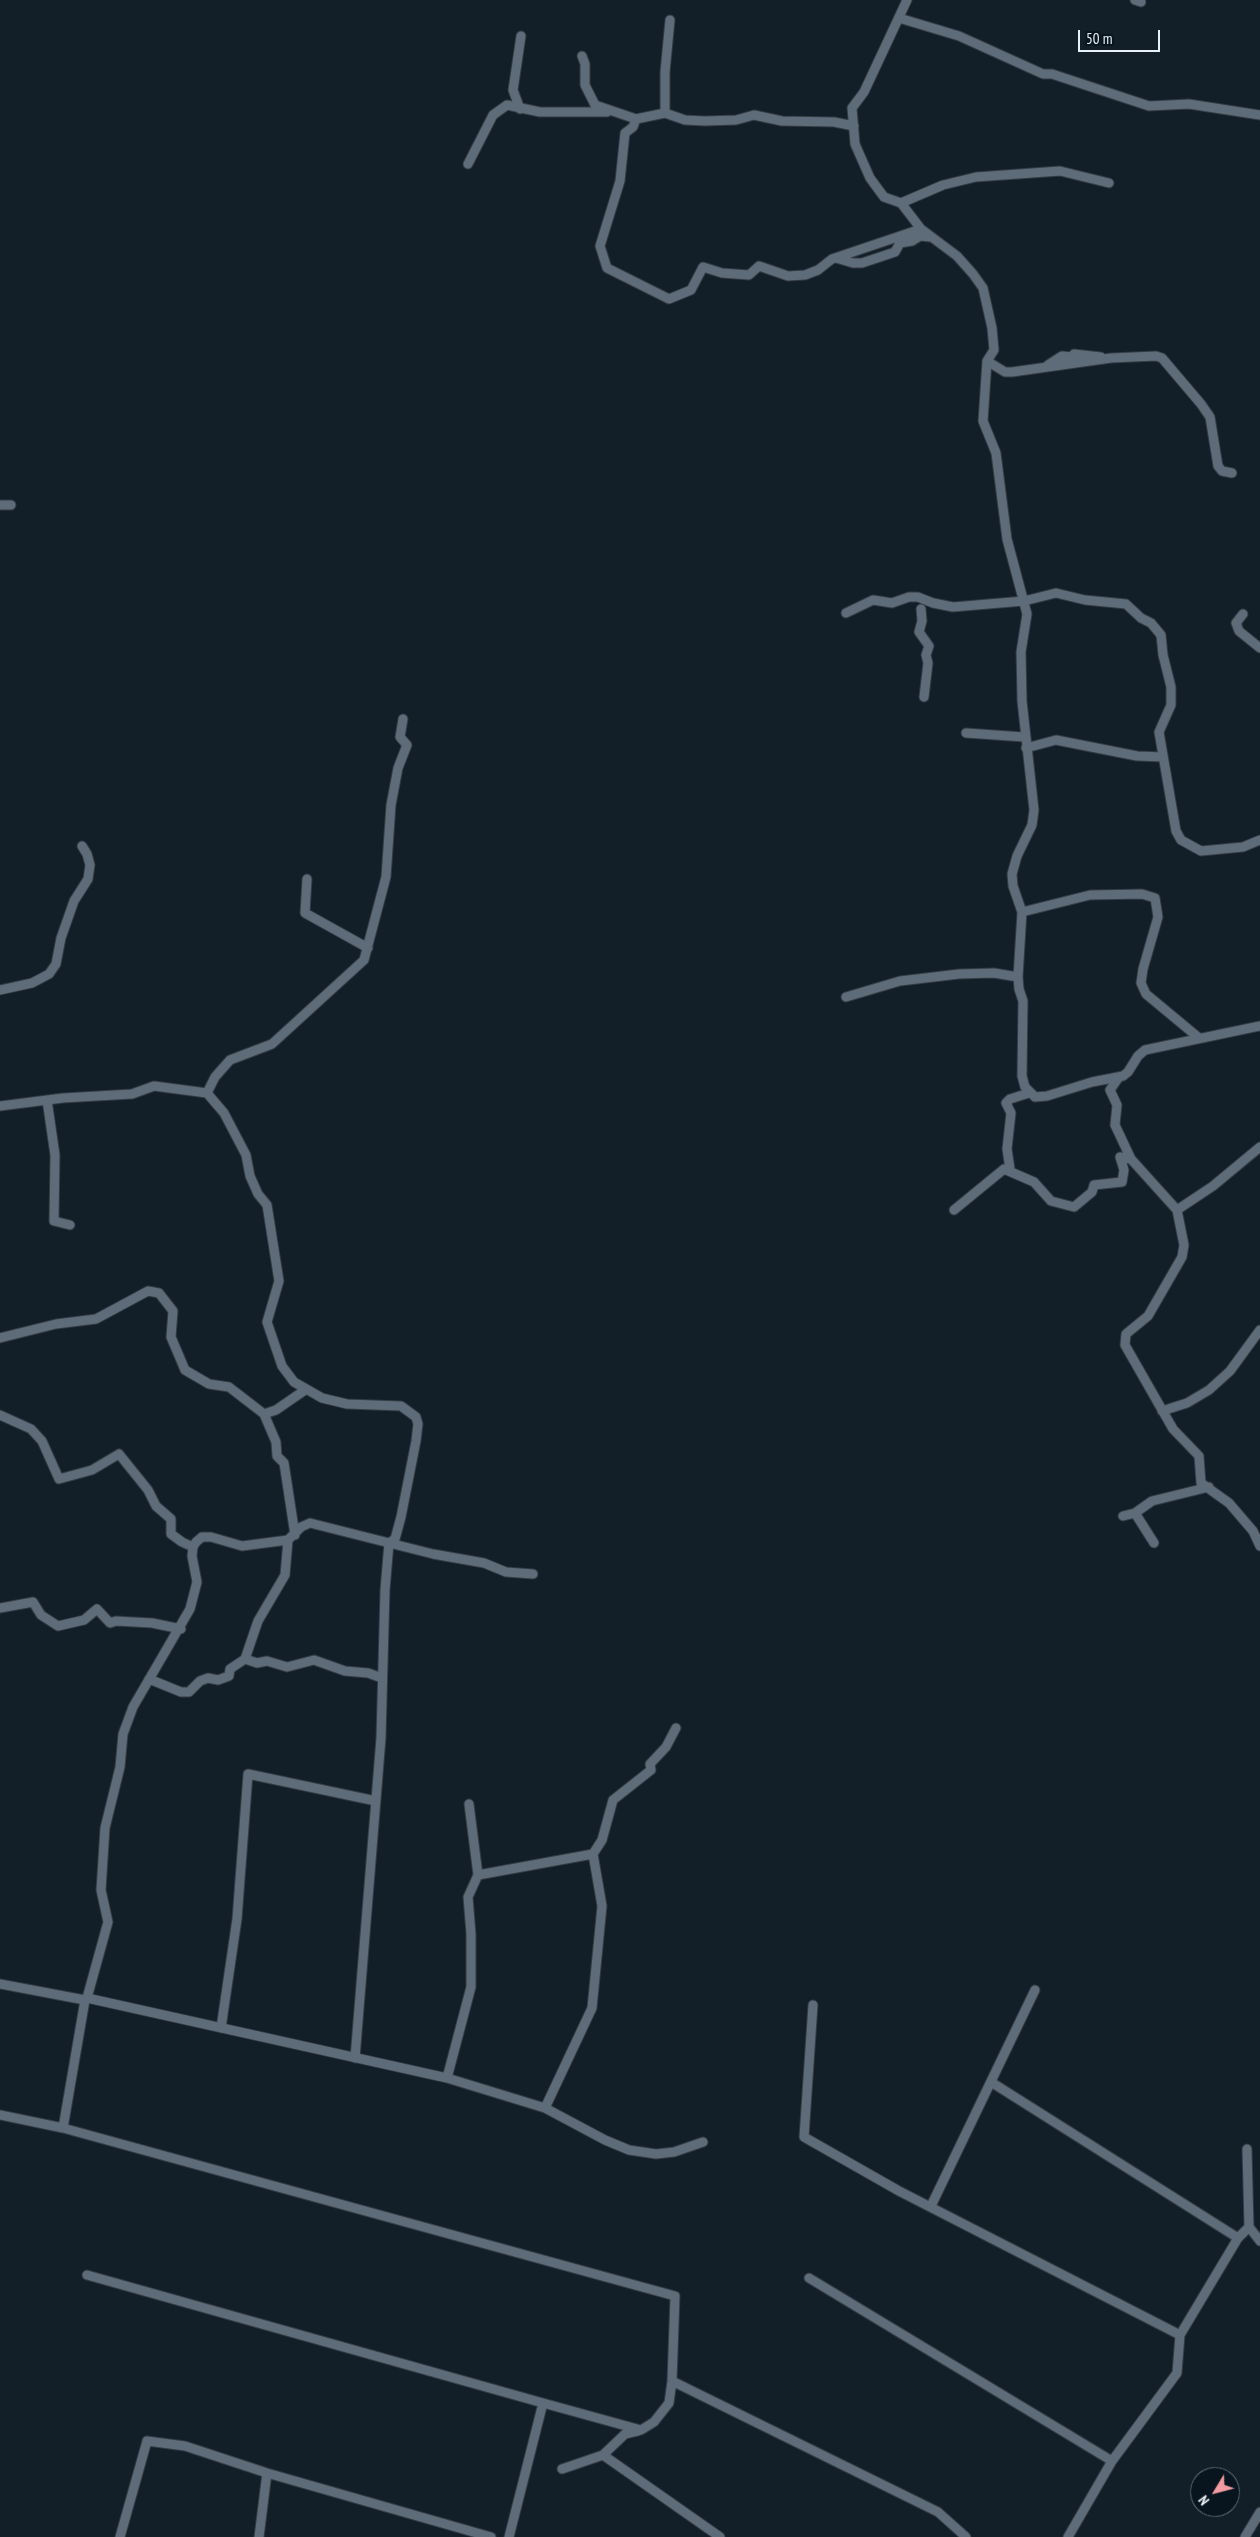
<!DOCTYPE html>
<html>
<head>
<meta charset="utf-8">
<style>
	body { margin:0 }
	#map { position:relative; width:1260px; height:2537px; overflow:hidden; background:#121e28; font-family:"PT Sans Narrow",sans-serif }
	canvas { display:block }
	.north { position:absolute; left:1190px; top:2467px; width:50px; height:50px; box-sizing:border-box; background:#09151e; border:1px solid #626d75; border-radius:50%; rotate:233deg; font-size:14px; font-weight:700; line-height:20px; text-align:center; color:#e8f0f7 }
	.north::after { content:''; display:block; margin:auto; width:18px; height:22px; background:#f49aa1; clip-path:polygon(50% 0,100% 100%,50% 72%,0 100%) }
	.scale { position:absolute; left:1078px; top:30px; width:82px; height:22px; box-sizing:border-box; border:2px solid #e8f0f7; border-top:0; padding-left:6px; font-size:15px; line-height:18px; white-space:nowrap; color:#e8f0f7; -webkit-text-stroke:4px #09151e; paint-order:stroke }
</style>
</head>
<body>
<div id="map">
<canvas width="1260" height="2537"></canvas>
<div class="north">N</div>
<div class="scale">50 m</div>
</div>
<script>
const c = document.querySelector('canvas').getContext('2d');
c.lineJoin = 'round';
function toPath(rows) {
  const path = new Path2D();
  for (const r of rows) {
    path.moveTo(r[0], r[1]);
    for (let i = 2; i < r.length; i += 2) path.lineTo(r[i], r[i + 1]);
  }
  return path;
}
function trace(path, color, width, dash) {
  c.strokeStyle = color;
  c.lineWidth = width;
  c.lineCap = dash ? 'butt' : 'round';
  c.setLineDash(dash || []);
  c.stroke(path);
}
const street = toPath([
	[907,0,864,92,852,108,855,144,870,178,884,197,901,203,921,229,957,256,973,274,983,288,992,328,994,350,987,361,983,421,996,453,1007,539,1027,614,1021,652,1022,701,1034,810,1032,825,1017,856,1012,874,1013,886,1022,912,1018,977,1019,989,1023,1001,1022,1076,1025,1087,1035,1097,1047,1096,1092,1082,1123,1076,1128,1072,1138,1056,1145,1050,1260,1026],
	[1135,0,1141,2],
	[899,18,959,36,1043,74,1052,74,1149,106,1189,104,1260,115],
	[582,56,585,64,585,85,595,105,636,119,665,113,685,120,705,121,736,120,754,115,782,121,834,122,854,126],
	[520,109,513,90,521,36],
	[665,113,665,72,670,20],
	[636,119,633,127,625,133,620,181,600,246,607,268,669,299,691,290,703,267,722,273,749,275,759,266,788,276,805,275,818,270,832,259,921,229],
	[468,164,493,115,507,105,540,112,607,112],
	[901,203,943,185,976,177,1060,171,1109,183],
	[836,258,853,263,862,263,895,252,900,243,912,241,920,236,930,237],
	[987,361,1005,372,1012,372,1111,358,1156,356,1162,358,1201,404,1210,417,1218,466,1222,471,1232,473],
	[1048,365,1062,356,1072,357,1074,354,1101,357],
	[0,505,11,505],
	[921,609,922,621,919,632,929,646,926,655,928,663,924,697],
	[846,613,873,600,892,603,909,597,918,597,933,603,953,607,1024,601,1056,593,1085,600,1126,604,1141,618,1151,623,1161,635,1163,655,1171,687,1171,705,1159,732,1176,831,1181,840,1201,851,1243,847,1260,840],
	[1243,614,1236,623,1239,631,1260,648],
	[966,733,1024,737],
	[1026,748,1056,740,1137,756,1163,757],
	[307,879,305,913,368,948],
	[1022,912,1090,895,1142,894,1155,898,1158,917,1143,969,1141,983,1146,994,1199,1038],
	[0,990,32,983,49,974,56,964,61,938,74,901,88,879,90,865,87,854,82,846],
	[846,997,900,981,959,974,994,973,1018,977],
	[1119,1077,1110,1090,1117,1105,1115,1125,1131,1159,1177,1210,1184,1245,1182,1257,1148,1316,1126,1334,1125,1345,1173,1429,1199,1456,1201,1483,1229,1503,1253,1531,1260,1546],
	[207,1093,215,1077,230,1060,272,1044,364,960,386,877,391,805,398,768,407,745,400,737,403,719],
	[47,1100,55,1155,54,1221,70,1225],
	[0,1106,63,1098,132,1094,154,1086,207,1093,224,1113,246,1155,250,1176,258,1194,267,1205,279,1281,267,1322,282,1366,294,1382,322,1398,347,1404,401,1406,416,1417,418,1424,416,1441,401,1517,395,1539,389,1543,385,1590,381,1738,355,2058],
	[1010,1169,1007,1149,1011,1113,1006,1103,1010,1099,1029,1093],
	[954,1210,1004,1169,1034,1182,1051,1201,1074,1207,1092,1192,1094,1185,1122,1182,1124,1170,1120,1157,1131,1159],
	[1177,1210,1213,1186,1260,1147],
	[0,1338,56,1324,96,1319,148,1291,159,1293,173,1311,171,1337,185,1370,209,1384,229,1387,264,1414,276,1442,277,1456,284,1463,295,1535],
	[1162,1411,1187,1403,1209,1390,1230,1371,1260,1330],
	[264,1414,276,1410,305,1390],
	[0,1415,31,1429,42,1441,59,1479,92,1470,119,1454,148,1490,156,1506,171,1519,171,1534,182,1542,193,1547],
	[1135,1513,1154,1543],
	[1123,1516,1135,1513,1152,1501,1209,1487],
	[0,1608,33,1602,41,1615,58,1626,84,1620,97,1609,110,1623,116,1621,152,1623,181,1629],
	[245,1659,258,1621,285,1575,288,1540],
	[149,1679,181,1692,189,1692,200,1681,208,1678,218,1680,229,1676,230,1669,245,1659,257,1663,267,1661,287,1667,314,1660,345,1671,368,1673,382,1678],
	[593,1854,602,1840,613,1800,651,1770,650,1764,666,1747,676,1728],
	[0,1984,85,2000,87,1998,447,2078,545,2108,592,2008,602,1906,593,1854,478,1875],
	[87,1998,108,1922,101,1890,105,1828,120,1767,123,1734,133,1707,190,1609,197,1582,192,1556,193,1547,196,1542,202,1537,211,1537,242,1546,288,1540,301,1527,310,1523,433,1554,484,1563,506,1572,533,1574],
	[813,2005,804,2137,899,2191,1180,2335],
	[221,2028,237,1919,248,1774,376,1801],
	[447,2078,471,1987,471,1934,468,1897,478,1875,469,1804],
	[991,2082,1238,2238],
	[545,2108,605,2140,629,2150,656,2154,674,2152,703,2142],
	[0,2115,63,2128,675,2296,672,2381,669,2403,654,2422,641,2430,543,2403],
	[63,2128,85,2000],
	[931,2206,1035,1990],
	[1249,2227,1260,2241],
	[87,2275,543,2403,509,2537],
	[809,2278,1112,2461,1068,2537],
	[672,2381,938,2512,966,2537],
	[603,2455,720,2537],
	[1112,2461,1177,2373,1180,2335,1238,2238,1249,2227,1247,2149],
	[562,2469,603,2455,625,2434,638,2431],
	[120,2537,147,2441,185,2446,267,2473,491,2537],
	[259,2537,267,2473],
	[1245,2537,1260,2512]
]);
trace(street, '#343b43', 11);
trace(street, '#5d6c78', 9);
</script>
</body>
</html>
